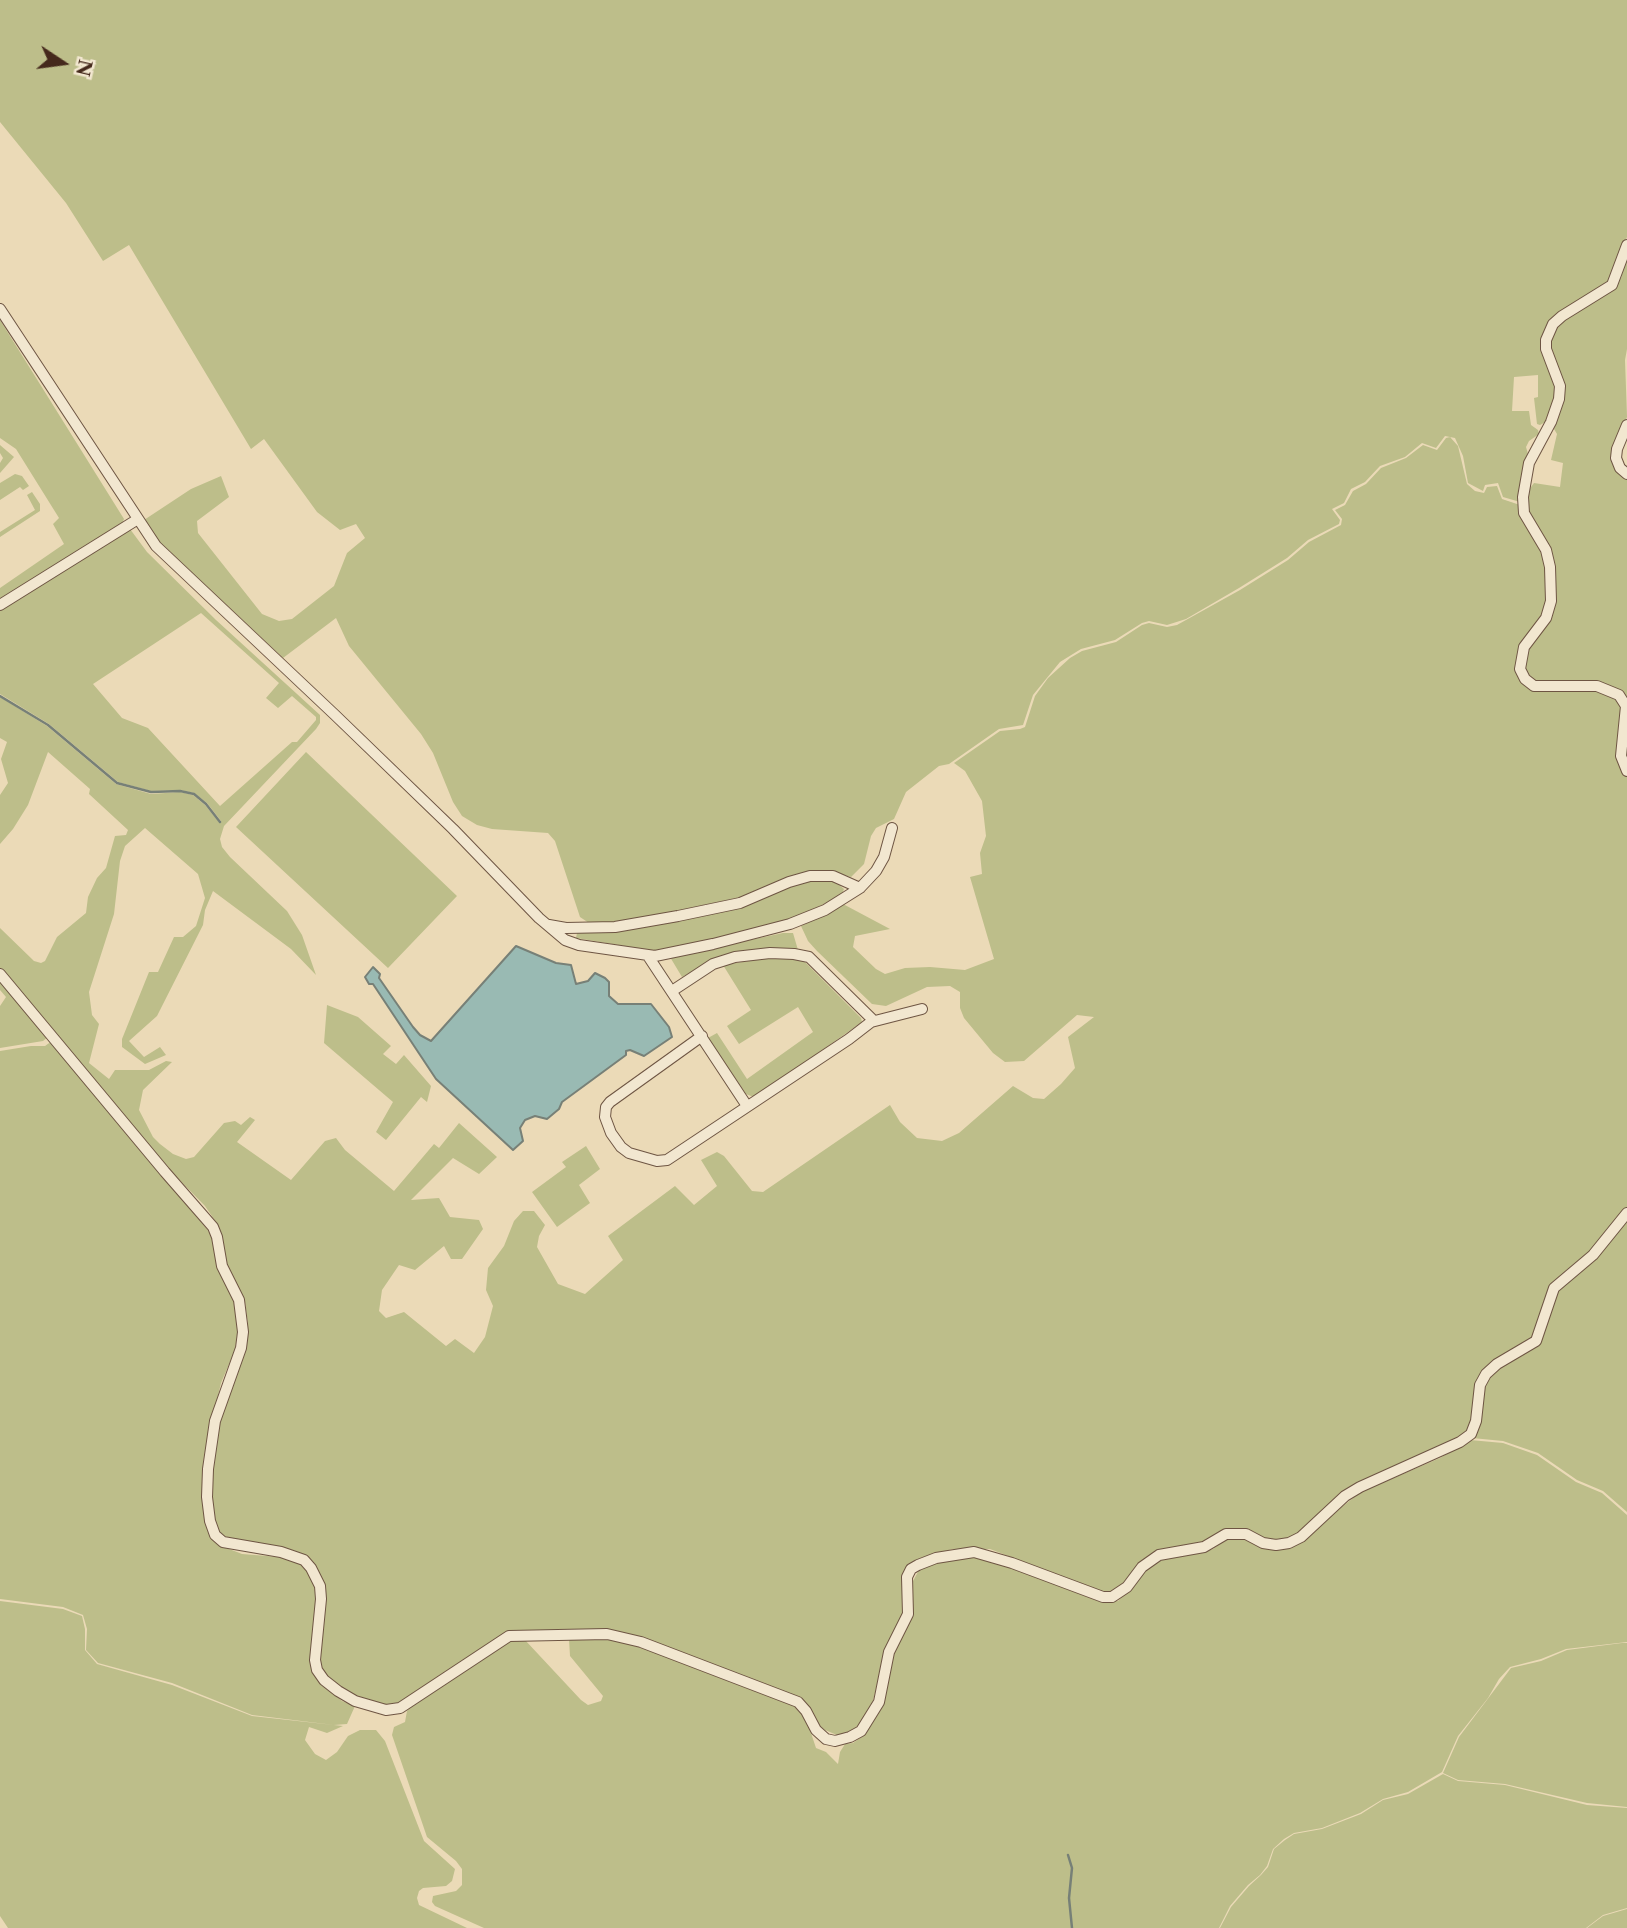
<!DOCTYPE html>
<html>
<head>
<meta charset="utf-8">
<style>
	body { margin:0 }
	#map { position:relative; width:1627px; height:1928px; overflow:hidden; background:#ebdab7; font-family:"Libre Caslon Text",serif }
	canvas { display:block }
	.north { position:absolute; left:28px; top:28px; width:70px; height:70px; -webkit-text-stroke:5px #f2e7d0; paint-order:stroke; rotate:103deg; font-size:19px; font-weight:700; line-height:28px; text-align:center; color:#45291c }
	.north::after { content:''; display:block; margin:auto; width:24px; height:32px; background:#45291c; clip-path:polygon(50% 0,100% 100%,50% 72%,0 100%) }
</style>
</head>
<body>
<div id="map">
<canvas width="1627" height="1928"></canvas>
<div class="north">N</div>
</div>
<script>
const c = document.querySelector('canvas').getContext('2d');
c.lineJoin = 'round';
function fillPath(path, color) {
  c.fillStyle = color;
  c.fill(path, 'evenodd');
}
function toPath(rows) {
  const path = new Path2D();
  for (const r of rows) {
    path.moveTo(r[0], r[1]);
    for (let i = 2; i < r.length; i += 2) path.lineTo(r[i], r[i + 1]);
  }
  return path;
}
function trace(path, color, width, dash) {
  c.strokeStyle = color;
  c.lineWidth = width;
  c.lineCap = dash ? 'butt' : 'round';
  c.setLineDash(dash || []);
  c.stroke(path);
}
fillPath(toPath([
	[0,0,1627,0,1627,237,1609,283,1547,328,1557,396,1547,421,1540,425,1537,424,1534,398,1538,397,1538,375,1514,377,1512,411,1529,411,1531,425,1538,430,1539,434,1529,441,1526,447,1528,454,1519,495,1520,502,1503,497,1498,483,1485,485,1483,491,1468,483,1463,456,1455,438,1445,436,1436,448,1422,443,1405,457,1380,466,1365,482,1351,489,1344,503,1332,509,1340,520,1339,524,1308,540,1287,558,1239,588,1186,619,1167,625,1149,621,1142,623,1115,640,1081,649,1060,662,1033,695,1023,725,999,729,949,764,939,766,906,792,894,819,876,828,871,836,864,864,851,877,827,871,812,871,741,897,649,917,602,924,589,923,580,917,555,841,548,833,492,829,477,825,462,816,453,802,433,753,421,734,349,646,336,618,283,658,158,541,144,520,191,489,221,476,229,497,197,521,198,533,262,614,279,621,292,619,334,586,347,553,365,538,356,524,340,530,317,512,264,439,251,449,129,245,103,261,66,203,0,122],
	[1627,257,1627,349,1625,360,1627,417,1611,456,1627,477,1627,699,1617,690,1534,682,1527,676,1523,667,1530,645,1547,623,1552,615,1555,601,1535,528,1527,509,1528,491,1534,483,1560,487,1563,463,1551,460,1557,434,1554,429,1564,392,1552,359,1549,340,1556,325,1615,286,1621,278],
	[0,320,124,519,122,524,0,601,0,588,64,544,53,524,59,518,16,449,0,438],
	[1450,437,1458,446,1467,484,1475,491,1484,493,1487,487,1497,486,1502,499,1520,505,1539,541,1546,568,1548,594,1544,613,1516,667,1519,680,1526,687,1536,691,1583,687,1609,692,1622,705,1627,775,1627,1208,1602,1241,1561,1276,1536,1334,1529,1342,1490,1365,1468,1430,1461,1436,1358,1485,1298,1535,1282,1542,1263,1539,1247,1530,1238,1528,1218,1533,1208,1541,1190,1547,1159,1550,1149,1556,1140,1565,1126,1585,1111,1593,1103,1592,990,1549,953,1549,920,1558,912,1563,905,1610,886,1647,872,1705,860,1727,847,1736,837,1735,825,1730,818,1725,809,1708,644,1639,517,1631,397,1706,390,1707,355,1698,325,1678,319,1667,324,1587,316,1566,295,1551,224,1539,217,1532,211,1498,211,1470,218,1424,248,1324,245,1302,224,1259,218,1225,205,1206,154,1154,62,1047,0,969,0,928,34,961,41,963,45,961,57,937,86,913,88,897,97,878,106,868,115,836,126,835,128,830,89,794,90,789,48,752,28,805,13,829,0,844,0,795,8,783,1,759,7,742,0,738,0,697,47,726,116,784,151,794,180,792,193,795,205,805,219,822,221,821,207,803,194,793,180,790,151,791,118,782,49,724,0,694,0,609,130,529,147,552,216,620,320,715,320,723,316,729,224,826,220,839,222,847,230,857,287,911,302,935,316,975,291,949,213,891,205,910,203,925,157,1016,129,1041,144,1057,160,1047,166,1055,145,1064,122,1047,122,1039,149,972,158,972,174,937,183,937,196,926,205,898,198,874,145,828,125,846,120,861,114,914,89,992,92,1015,99,1024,89,1063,109,1079,115,1070,149,1070,166,1061,172,1062,143,1090,139,1110,153,1137,160,1144,173,1154,186,1159,194,1157,224,1123,235,1121,241,1125,250,1117,255,1120,237,1142,291,1180,325,1141,336,1138,345,1150,394,1191,434,1144,439,1148,459,1123,497,1157,479,1174,453,1158,411,1200,439,1198,450,1217,479,1220,483,1229,462,1259,451,1259,444,1246,415,1270,399,1265,382,1290,379,1311,386,1318,404,1312,446,1346,455,1339,474,1353,485,1337,493,1306,486,1290,488,1268,504,1246,514,1221,523,1211,534,1211,545,1225,539,1236,537,1247,558,1284,585,1294,623,1260,608,1236,675,1186,694,1205,717,1186,701,1160,717,1152,724,1156,752,1191,763,1192,890,1105,900,1122,917,1138,942,1141,959,1133,1013,1086,1033,1098,1044,1099,1061,1084,1075,1068,1068,1037,1094,1017,1077,1015,1024,1061,1005,1062,993,1053,964,1018,960,1008,960,992,950,986,927,987,886,1006,872,1004,817,951,808,941,801,926,843,904,890,929,855,936,853,947,876,969,885,974,905,968,930,967,965,970,994,959,970,877,982,874,980,853,986,836,982,801,965,771,954,763,1000,731,1020,729,1025,727,1035,696,1048,678,1070,658,1082,651,1116,642,1142,625,1149,623,1167,627,1177,625,1240,590,1288,560,1309,542,1341,525,1342,519,1335,510,1345,505,1353,491,1366,484,1381,468,1406,458,1423,445,1437,450,1446,438],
	[201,613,279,683,266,698,278,708,292,696,316,717,316,720,297,742,292,742,220,806,148,728,122,718,93,684],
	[0,445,14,457,0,473,0,463,3,458,0,453],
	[15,474,22,476,29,486,23,490,20,487,0,500,0,483],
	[32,492,40,504,40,511,0,537,0,532,35,510,27,495],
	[306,752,457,896,388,968,236,827],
	[814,879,828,879,837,883,844,889,842,894,809,912,779,924,678,949,655,951,576,938,577,933,656,923],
	[783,933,793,933,798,950,715,959,682,977,670,957],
	[775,957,803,960,861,1018,862,1022,756,1097,751,1096,746,1094,708,1038,717,1033,747,1079,813,1032,798,1007,739,1044,727,1026,751,1010,723,965],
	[0,978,48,1037,43,1041,0,1048,0,1006,6,997,0,990],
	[327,1005,358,1017,391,1046,383,1054,396,1064,404,1055,431,1086,427,1102,421,1097,386,1140,376,1132,393,1102,324,1043],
	[52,1041,211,1234,236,1302,239,1320,235,1350,221,1383,204,1456,202,1495,205,1521,211,1538,219,1545,242,1554,292,1558,309,1571,316,1586,317,1600,311,1661,322,1683,342,1701,355,1706,347,1724,334,1725,252,1715,172,1683,98,1663,86,1650,87,1629,83,1615,63,1607,0,1599,0,1051,31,1046,45,1046],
	[586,1146,600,1169,579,1185,590,1203,557,1227,532,1192,566,1167,562,1162],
	[1627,1218,1627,1512,1603,1491,1577,1480,1538,1453,1503,1441,1472,1438,1483,1384,1489,1374,1539,1344,1544,1334,1556,1291],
	[1470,1440,1503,1443,1537,1455,1576,1482,1602,1493,1627,1515,1627,1642,1566,1649,1541,1659,1510,1667,1499,1679,1488,1698,1458,1736,1442,1772,1408,1792,1383,1799,1360,1813,1322,1828,1294,1833,1284,1839,1273,1849,1267,1866,1260,1875,1248,1885,1230,1906,1219,1928,484,1928,435,1906,432,1902,433,1896,456,1891,462,1885,462,1869,456,1861,427,1837,392,1735,394,1727,405,1722,407,1711,414,1702,510,1640,525,1640,581,1700,588,1705,601,1701,603,1696,570,1656,569,1639,617,1639,665,1655,796,1706,804,1712,816,1748,826,1752,838,1764,840,1752,845,1744,853,1743,863,1736,878,1711,892,1654,912,1603,913,1581,919,1570,926,1566,971,1556,983,1557,1108,1601,1118,1601,1156,1560,1202,1553,1213,1549,1230,1537,1239,1535,1290,1547,1361,1492,1440,1458],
	[0,1601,63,1609,82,1616,85,1629,85,1650,97,1664,172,1685,252,1716,343,1726,327,1733,309,1727,305,1740,315,1754,326,1760,337,1752,348,1736,360,1730,376,1730,385,1741,424,1841,455,1869,452,1881,446,1886,423,1888,419,1891,417,1898,419,1905,467,1928,8,1928,0,1916],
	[1622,1643,1627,1643,1627,1807,1587,1803,1505,1784,1458,1780,1443,1773,1459,1737,1511,1668,1541,1661,1567,1650],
	[1443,1774,1458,1781,1505,1785,1587,1805,1627,1808,1627,1908,1603,1915,1586,1928,1220,1928,1231,1907,1249,1886,1261,1875,1268,1867,1274,1849,1285,1840,1294,1834,1322,1829,1361,1814,1383,1800,1408,1794],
	[1627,1909,1627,1928,1587,1928,1603,1916]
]), '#bdbe8a');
const water = toPath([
	[516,946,556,963,571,965,576,984,588,981,595,973,605,978,609,982,609,996,618,1004,651,1004,669,1027,672,1037,644,1056,630,1050,626,1051,626,1055,562,1102,559,1109,547,1119,535,1116,525,1120,520,1128,523,1141,513,1150,436,1079,373,984,369,984,365,977,373,967,380,974,379,978,413,1027,420,1035,431,1041,516,946]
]);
fillPath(water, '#99bab3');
trace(water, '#778077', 2);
trace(toPath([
	[0,696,48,725,117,783,151,792,180,791,194,794,206,804,220,822],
	[1068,1855,1072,1868,1069,1898,1072,1928]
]), '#778077', 2.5);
const street = toPath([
	[1627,245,1612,285,1562,316,1553,324,1546,340,1546,349,1560,386,1559,399,1551,422,1529,463,1523,497,1524,513,1546,550,1550,567,1551,601,1546,618,1524,647,1520,669,1525,679,1534,686,1597,686,1619,695,1626,706,1621,756,1627,771],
	[0,309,156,546,335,715,453,829,539,918,565,940,579,945,655,956,713,944,790,924,825,910,860,888,876,871,884,857,892,828],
	[1627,425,1617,449,1616,458,1620,468,1627,474],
	[0,605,138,519],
	[549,925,566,928,615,927,678,916,740,903,789,882,810,876,833,876,860,888],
	[648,956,747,1106],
	[0,974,165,1172,213,1227,217,1237,222,1266,239,1300,243,1332,241,1348,215,1421,208,1469,207,1497,210,1521,215,1535,223,1542,281,1552,304,1560,311,1568,320,1586,321,1599,315,1660,317,1670,324,1680,338,1691,355,1701,386,1710,400,1708,509,1636,607,1634,641,1642,798,1702,806,1711,816,1730,826,1739,835,1741,850,1737,861,1731,879,1702,889,1652,908,1614,907,1577,911,1569,918,1565,936,1558,974,1552,1012,1563,1103,1597,1112,1597,1127,1587,1142,1567,1159,1555,1204,1547,1226,1534,1246,1534,1263,1543,1276,1545,1289,1543,1301,1537,1345,1496,1360,1487,1460,1442,1471,1434,1476,1421,1480,1385,1486,1374,1497,1364,1536,1341,1554,1288,1593,1255,1627,1213],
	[672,991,713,964,735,957,770,953,794,954,809,957,874,1021],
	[702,1036,610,1102,606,1107,605,1117,611,1133,621,1147,629,1153,657,1161,667,1160,849,1039,871,1022,922,1009]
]);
trace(street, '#6e5543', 12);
trace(street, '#f2e7d0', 10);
</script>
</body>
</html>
